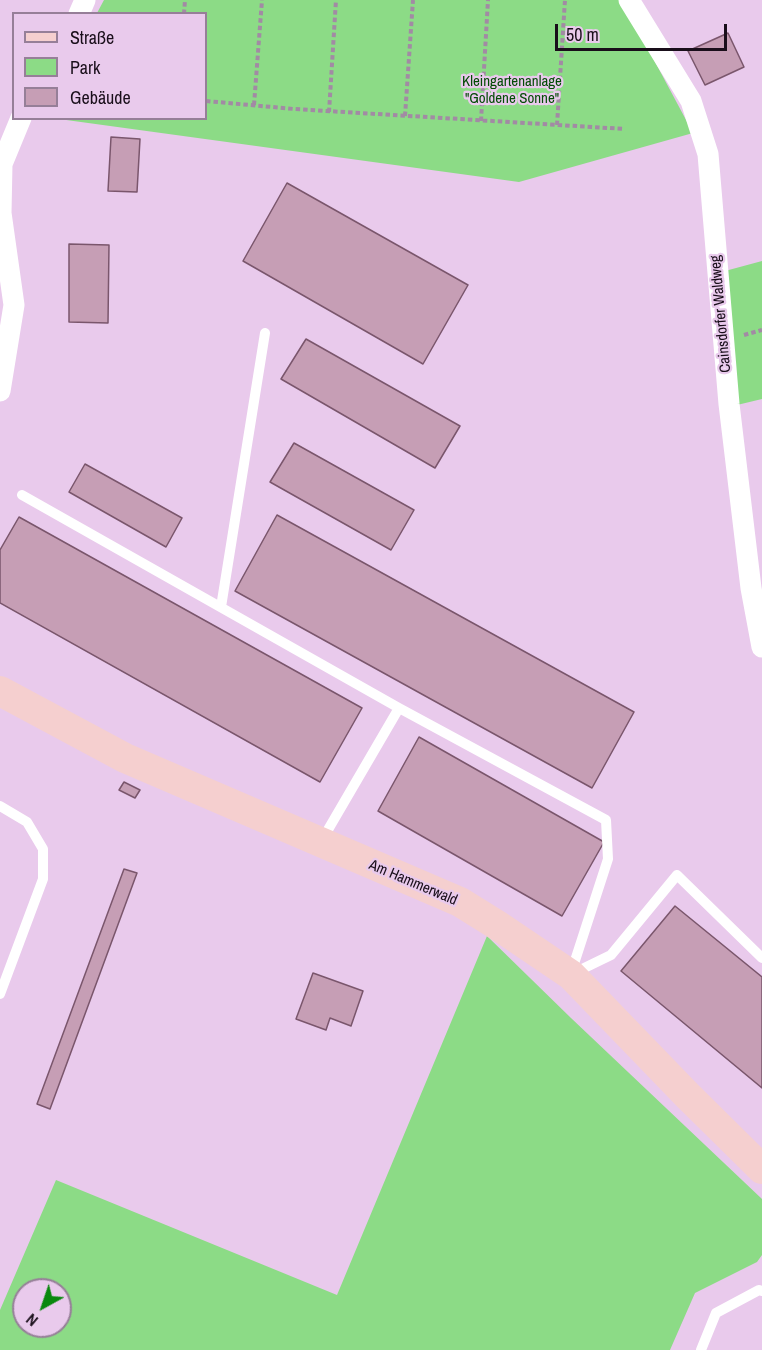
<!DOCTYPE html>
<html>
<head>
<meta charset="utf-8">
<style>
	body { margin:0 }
	#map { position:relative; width:762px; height:1350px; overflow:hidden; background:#e9caec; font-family:"Archivo Narrow",sans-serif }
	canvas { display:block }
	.legend { position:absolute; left:12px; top:12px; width:195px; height:108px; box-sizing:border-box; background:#e9caec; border:2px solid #967f98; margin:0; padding:8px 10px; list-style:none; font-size:18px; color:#190e1a }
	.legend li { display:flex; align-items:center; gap:12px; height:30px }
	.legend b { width:30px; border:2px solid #967f98 }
	.north { position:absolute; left:12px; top:1278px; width:60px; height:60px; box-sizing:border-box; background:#e9caec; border:2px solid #967f98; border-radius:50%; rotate:220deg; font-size:16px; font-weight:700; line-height:24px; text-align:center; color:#190e1a }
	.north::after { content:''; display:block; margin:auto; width:21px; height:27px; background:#09880d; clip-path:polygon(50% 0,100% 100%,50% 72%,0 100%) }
	.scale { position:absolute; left:555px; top:24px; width:172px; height:27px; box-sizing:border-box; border:3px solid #190e1a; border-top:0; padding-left:8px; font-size:18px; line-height:21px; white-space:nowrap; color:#190e1a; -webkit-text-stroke:4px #e9caec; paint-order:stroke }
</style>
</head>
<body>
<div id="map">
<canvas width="762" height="1350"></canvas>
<ul class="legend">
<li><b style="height:8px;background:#f5cfcf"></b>Straße</li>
<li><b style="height:16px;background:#8cdb86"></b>Park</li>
<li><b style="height:16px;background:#c69eb5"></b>Gebäude</li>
</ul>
<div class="north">N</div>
<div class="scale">50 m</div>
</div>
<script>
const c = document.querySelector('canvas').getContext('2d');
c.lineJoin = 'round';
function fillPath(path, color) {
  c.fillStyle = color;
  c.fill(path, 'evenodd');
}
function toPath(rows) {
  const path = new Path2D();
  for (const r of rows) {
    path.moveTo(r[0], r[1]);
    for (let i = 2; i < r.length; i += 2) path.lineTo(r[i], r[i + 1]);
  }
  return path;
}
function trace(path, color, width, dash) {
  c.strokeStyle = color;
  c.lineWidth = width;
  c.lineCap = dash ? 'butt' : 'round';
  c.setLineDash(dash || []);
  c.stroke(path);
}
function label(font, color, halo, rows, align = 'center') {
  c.font = font + ' "Archivo Narrow",sans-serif';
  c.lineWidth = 4.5;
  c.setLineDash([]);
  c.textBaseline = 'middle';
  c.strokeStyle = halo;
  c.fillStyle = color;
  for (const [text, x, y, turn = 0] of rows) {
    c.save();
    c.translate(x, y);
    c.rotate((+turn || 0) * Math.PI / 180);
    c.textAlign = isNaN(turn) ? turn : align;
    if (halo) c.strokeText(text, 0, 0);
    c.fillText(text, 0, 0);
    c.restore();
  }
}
fillPath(toPath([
	[104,0,622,0,693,133,519,182,59,119,206,118,206,14,97,13],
	[762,261,762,399,737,405,725,271],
	[487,936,571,1018,762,1199,762,1255,757,1262,695,1293,670,1350,0,1350,0,1310,56,1180,337,1295],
	[24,1290,60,1290,60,1326,24,1326]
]), '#8cdb86');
const building = toPath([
	[728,33,744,67,705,85,688,51,728,33],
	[111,137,140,139,137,192,108,191,111,137],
	[287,183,468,285,423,364,243,261,287,183],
	[69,244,109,245,108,323,69,322,69,244],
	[306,339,460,426,435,468,281,379,306,339],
	[294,443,414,510,391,550,270,482,294,443],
	[85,464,182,518,166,547,69,492,85,464],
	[277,515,634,712,592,788,235,591,277,515],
	[19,517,362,708,320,782,0,603,0,550,19,517],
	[419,737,604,842,562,916,378,811,419,737],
	[124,782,140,790,135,798,119,790,124,782],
	[124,869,137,873,50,1109,37,1104,124,869],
	[675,906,762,977,762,1088,621,971,675,906],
	[313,973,363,991,351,1026,330,1018,326,1030,296,1019,313,973]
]);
fillPath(building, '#c69eb5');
trace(building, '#7a566c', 1.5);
trace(toPath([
	[184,14,185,0],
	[206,101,294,109,625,129],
	[254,105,262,0],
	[329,112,336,0],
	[405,116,413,0],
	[481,121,488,0],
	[557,125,565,0],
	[744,335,762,330]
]), '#a28aa4', 4, [4.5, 3]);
trace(toPath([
	[22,495,399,708,606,820,608,859,571,973],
	[221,607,265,333],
	[0,806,27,822,43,849,43,879,0,994],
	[322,840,399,708],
	[574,973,611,955,677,875,762,958],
	[701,1350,716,1313,759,1290,762,1291]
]), '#fff', 10);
trace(toPath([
	[629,0,691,101,708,154,729,404,751,588,762,647],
	[79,14,85,0],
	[0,391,14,305,1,213,2,164,21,118]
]), '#fff', 21);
trace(toPath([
	[0,691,125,758,460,902,497,925,571,975,687,1095,762,1169]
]), '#f5cfcf', 30);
label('15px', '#034c05', '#e9caec', [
	["Kleingartenanlage",512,82],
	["\"Goldene Sonne\"",512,99]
]);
label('15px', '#190e1a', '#e9caec', [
	["Cainsdorfer Waldweg",721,314,-95],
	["Am Hammerwald",413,883,23]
]);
</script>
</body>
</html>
